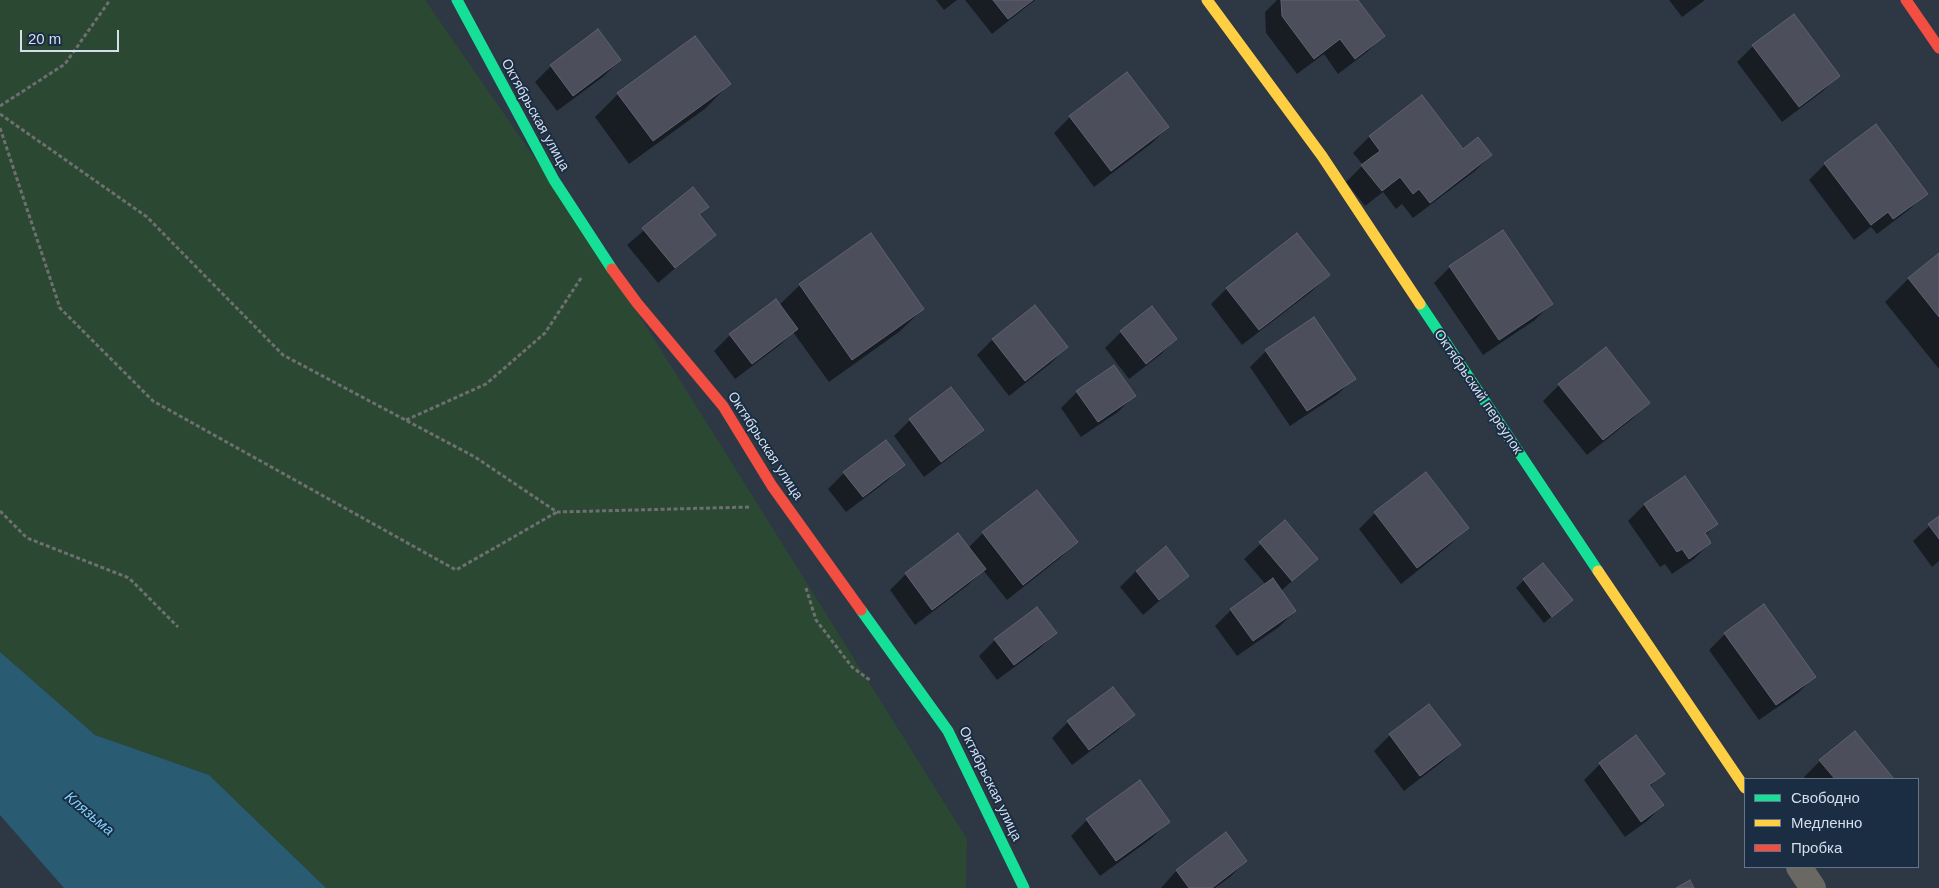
<!DOCTYPE html>
<html>
<head>
<meta charset="utf-8">
<style>
	body { margin:0 }
	#map { position:relative; width:1939px; height:888px; overflow:hidden; background:#2e3844; font-family:Arial,sans-serif }
	canvas { display:block }
	.legend { position:absolute; left:1744px; top:778px; width:175px; height:90px; box-sizing:border-box; background:#1b2d43; border:1px solid #657487; margin:0; padding:6px 9px; list-style:none; font-size:15px; color:#d3dfed }
	.legend li { display:flex; align-items:center; gap:10px; height:25px }
	.legend b { width:25px; border:1px solid #657487 }
	.scale { position:absolute; left:20px; top:30px; width:99px; height:22px; box-sizing:border-box; border:2px solid #d3dfed; border-top:0; padding-left:6px; font-size:15px; line-height:18px; white-space:nowrap; color:#d3dfed; -webkit-text-stroke:4px #1b2d43; paint-order:stroke }
</style>
</head>
<body>
<div id="map">
<canvas width="1939" height="888"></canvas>
<ul class="legend">
<li><b style="height:6px;background:#16e098"></b>Свободно</li>
<li><b style="height:6px;background:#ffcf43"></b>Медленно</li>
<li><b style="height:6px;background:#f24e42"></b>Пробка</li>
</ul>
<div class="scale">20 m</div>
</div>
<script>
const c = document.querySelector('canvas').getContext('2d');
c.lineJoin = 'round';
function fillPath(path, color) {
  c.fillStyle = color;
  c.fill(path, 'evenodd');
}
function toPath(rows) {
  const path = new Path2D();
  for (const r of rows) {
    path.moveTo(r[0], r[1]);
    for (let i = 2; i < r.length; i += 2) path.lineTo(r[i], r[i + 1]);
  }
  return path;
}
function trace(path, color, width, dash) {
  c.strokeStyle = color;
  c.lineWidth = width;
  c.lineCap = dash ? 'butt' : 'round';
  c.setLineDash(dash || []);
  c.stroke(path);
}
function label(font, color, halo, rows, align = 'center') {
  c.font = font + ' Arial,sans-serif';
  c.lineWidth = 4;
  c.setLineDash([]);
  c.textBaseline = 'middle';
  c.strokeStyle = halo;
  c.fillStyle = color;
  for (const [text, x, y, turn = 0] of rows) {
    c.save();
    c.translate(x, y);
    c.rotate((+turn || 0) * Math.PI / 180);
    c.textAlign = isNaN(turn) ? turn : align;
    if (halo) c.strokeText(text, 0, 0);
    c.fillText(text, 0, 0);
    c.restore();
  }
}
fillPath(toPath([
	[0,0,425,0,599,251,967,839,966,888,326,888,209,775,95,735,0,652]
]), '#2b4832');
fillPath(toPath([
	[0,652,95,735,209,775,326,888,64,888,0,815]
]), '#295b73');
fillPath(toPath([
	[936,0,957,0,944,10],
	[965,0,1035,0,992,34],
	[1277,0,1356,0,1383,36,1367,52,1338,74,1324,54,1297,74,1266,33,1265,12],
	[1669,0,1705,0,1682,17],
	[598,31,620,60,604,76,557,111,535,82,551,66],
	[1753,46,1839,75,1823,91,1782,122,1737,62],
	[729,84,706,108,629,164,595,117,618,94],
	[1421,96,1463,150,1491,155,1475,171,1413,218,1402,204,1396,209,1383,192,1365,206,1346,182,1363,165,1353,153,1369,137],
	[1070,117,1168,127,1152,143,1094,187,1054,133],
	[1825,164,1926,193,1910,209,1877,234,1871,227,1854,240,1809,180],
	[692,189,707,207,699,215,714,235,658,283,627,245],
	[870,235,923,309,899,332,829,382,793,332,780,345,735,379,714,351,730,335,776,301,779,305,800,285],
	[1939,255,1939,369,1885,302,1909,278],
	[1450,267,1551,304,1535,320,1483,355,1434,283],
	[1328,275,1312,291,1242,345,1211,304,1227,288],
	[1121,332,1176,339,1160,355,1129,379,1105,348],
	[993,339,1067,347,1051,363,1009,396,977,355],
	[1266,351,1354,378,1338,394,1290,426,1250,367],
	[1559,385,1648,403,1632,419,1587,455,1543,401],
	[951,389,982,429,966,445,924,477,894,436,910,420],
	[1077,392,1134,396,1118,412,1081,437,1061,408],
	[903,465,887,481,846,512,828,489,844,473],
	[1425,474,1467,528,1451,544,1401,584,1359,529,1375,513],
	[1684,478,1716,524,1705,536,1710,543,1694,559,1672,574,1665,564,1660,567,1628,521,1644,505],
	[1037,492,1076,542,1060,558,1007,600,983,570,968,585,915,625,890,590,906,574,958,535,968,548,983,533],
	[1939,517,1939,561,1932,567,1913,541],
	[1285,522,1316,559,1281,591,1295,611,1279,627,1237,656,1215,626,1231,610,1266,585,1244,559],
	[1136,571,1188,576,1143,615,1120,587],
	[1524,580,1571,600,1544,623,1516,588],
	[1764,606,1814,677,1798,693,1759,720,1709,650,1725,634],
	[1055,633,1039,649,997,680,979,656,995,640],
	[1429,706,1459,745,1443,761,1404,791,1374,751,1390,735],
	[1133,715,1117,731,1072,765,1052,738,1068,722],
	[1855,733,1892,779,1806,779,1804,777,1820,761],
	[1636,737,1663,774,1649,787,1663,805,1647,821,1625,837,1584,780,1600,764],
	[1087,820,1168,822,1152,838,1100,876,1071,836],
	[1226,834,1246,861,1230,877,1215,888,1161,888,1176,871]
]), '#0007');
const building = toPath([
	[993,0,1033,0,1008,19,993,0],
	[1281,0,1358,0,1385,36,1355,59,1340,39,1314,59,1282,16,1281,0],
	[1794,14,1840,76,1799,107,1752,45,1794,14],
	[598,29,621,60,573,96,550,65,598,29],
	[695,36,731,84,653,141,617,93,695,36],
	[1127,72,1169,127,1111,171,1069,116,1127,72],
	[1422,95,1463,149,1478,137,1492,155,1430,203,1419,189,1413,194,1400,177,1382,191,1361,165,1380,151,1369,136,1422,95],
	[1876,124,1928,194,1893,219,1888,212,1871,225,1824,163,1876,124],
	[693,187,709,207,699,214,716,235,675,268,642,228,693,187],
	[1503,230,1553,304,1499,340,1449,266,1503,230],
	[871,233,924,309,852,360,799,284,871,233],
	[1297,233,1330,275,1259,330,1226,288,1297,233],
	[1939,253,1939,317,1908,278,1939,253],
	[776,299,798,329,752,364,729,334,776,299],
	[1035,305,1068,347,1025,381,992,339,1035,305],
	[1152,306,1177,339,1146,364,1120,331,1152,306],
	[1314,317,1356,379,1307,411,1265,350,1314,317],
	[1606,347,1650,403,1603,440,1558,384,1606,347],
	[1114,365,1136,396,1098,422,1076,391,1114,365],
	[951,387,984,430,941,462,909,419,951,387],
	[886,440,905,465,863,497,843,472,886,440],
	[1426,472,1469,528,1417,568,1374,512,1426,472],
	[1685,476,1718,524,1705,533,1711,543,1689,559,1682,549,1677,552,1644,504,1685,476],
	[1037,490,1078,542,1023,585,982,532,1037,490],
	[1939,516,1939,539,1928,524,1939,516],
	[1285,520,1318,559,1292,581,1259,542,1285,520],
	[958,533,986,569,932,610,905,573,958,533],
	[1166,546,1189,576,1159,600,1136,571,1166,546],
	[1543,563,1573,600,1552,617,1523,579,1543,563],
	[1273,578,1296,611,1253,641,1230,609,1273,578],
	[1764,604,1816,677,1776,705,1724,633,1764,604],
	[1037,607,1057,633,1014,665,994,639,1037,607],
	[1113,687,1135,715,1089,750,1067,721,1113,687],
	[1429,704,1461,745,1420,776,1389,734,1429,704],
	[1855,731,1894,779,1835,779,1819,760,1855,731],
	[1636,735,1665,774,1649,785,1664,805,1641,822,1599,763,1636,735],
	[1140,780,1170,822,1116,861,1086,819,1140,780],
	[1226,832,1247,861,1212,888,1189,888,1176,870,1226,832],
	[1690,880,1694,888,1676,888,1690,880]
]);
fillPath(building, '#4d4e5c');
trace(building, '#60626e', 1);
trace(toPath([
	[0,106,65,64,110,0],
	[0,114,147,217,283,355,475,457,557,512,750,507],
	[0,128,60,308,153,401,456,570,557,512],
	[406,420,486,384,545,333,581,278],
	[0,511,27,538,129,578,178,627],
	[806,588,816,620,852,667,871,681]
]), '#6e6f70', 3, [4, 2.5]);
trace(toPath([
	[1799,867,1813,888]
]), '#6a6863', 26);
trace(toPath([
	[457,0,554,180,612,269],
	[1420,304,1598,571],
	[861,610,948,731,1024,888]
]), '#16e098', 11);
trace(toPath([
	[1207,0,1322,156,1420,304],
	[1598,571,1745,788]
]), '#ffcf43', 11);
trace(toPath([
	[1906,0,1939,48],
	[612,269,637,303,723,406,772,486,861,610]
]), '#f24e42', 11);
label('14px', '#d3dfed', '#1b2d43', [
	["Октябрьская улица",535,115,61],
	["Октябрьский переулок",1478,392,56],
	["Октябрьская улица",765,446,57],
	["Октябрьская улица",990,784,64]
]);
label('italic 15px', '#7ed1fc', '#1b2d43', [
	["Клязьма",89,814,40]
]);
</script>
</body>
</html>
